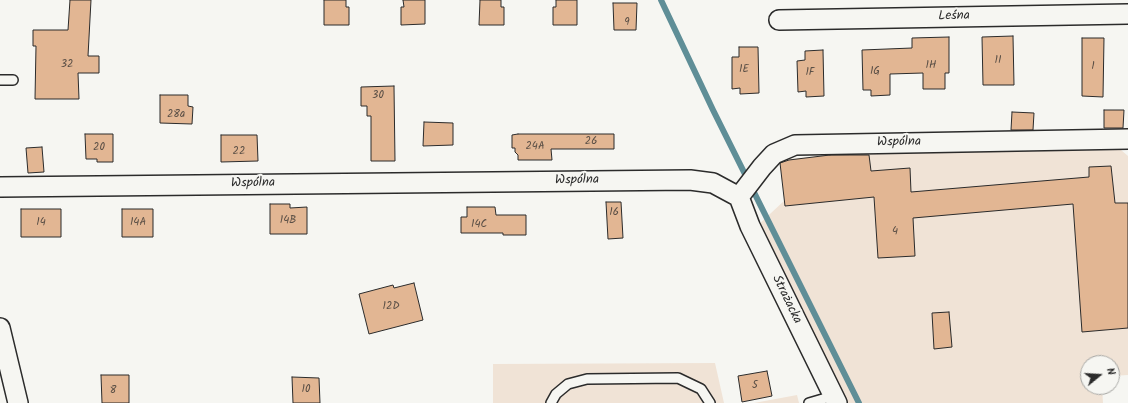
<!DOCTYPE html>
<html>
<head>
<meta charset="utf-8">
<style>
	body { margin:0 }
	#map { position:relative; width:1128px; height:403px; overflow:hidden; background:#f6f6f2; font-family:Kalam,sans-serif }
	canvas { display:block }
	.north { position:absolute; left:1080px; top:355px; width:40px; height:40px; box-sizing:border-box; background:#f6f6f2; border:1px solid #a5a5a2; border-radius:50%; rotate:72deg; font-size:11px; font-weight:700; line-height:16px; text-align:center; color:#2b2b2b }
	.north::after { content:''; display:block; margin:auto; width:14px; height:18px; background:#2b2b2b; clip-path:polygon(50% 0,100% 100%,50% 72%,0 100%) }
</style>
</head>
<body>
<div id="map">
<canvas width="1128" height="403"></canvas>
<div class="north">N</div>
</div>
<script>
const c = document.querySelector('canvas').getContext('2d');
c.lineJoin = 'round';
function fillPath(path, color) {
  c.fillStyle = color;
  c.fill(path, 'evenodd');
}
function toPath(rows) {
  const path = new Path2D();
  for (const r of rows) {
    path.moveTo(r[0], r[1]);
    for (let i = 2; i < r.length; i += 2) path.lineTo(r[i], r[i + 1]);
  }
  return path;
}
function trace(path, color, width, dash) {
  c.strokeStyle = color;
  c.lineWidth = width;
  c.lineCap = dash ? 'butt' : 'round';
  c.setLineDash(dash || []);
  c.stroke(path);
}
function label(font, color, halo, rows, align = 'center') {
  c.font = font + ' Kalam,sans-serif';
  c.lineWidth = 4;
  c.setLineDash([]);
  c.textBaseline = 'middle';
  c.strokeStyle = halo;
  c.fillStyle = color;
  for (const [text, x, y, turn = 0] of rows) {
    c.save();
    c.translate(x, y);
    c.rotate((+turn || 0) * Math.PI / 180);
    c.textAlign = isNaN(turn) ? turn : align;
    if (halo) c.strokeText(text, 0, 0);
    c.fillText(text, 0, 0);
    c.restore();
  }
}
fillPath(toPath([
	[1121,150,1128,156,1128,375,1112,376,1112,363,1088,363,1088,387,1102,387,1103,403,846,403,757,226,785,200,780,160,869,151],
	[715,363,724,403,493,403,493,364],
	[797,395,799,403,754,403]
]), '#f0e3d6');
trace(toPath([
	[661,0,713,110,859,403]
]), '#5f8e97', 6);
const building = toPath([
	[70,0,91,0,88,56,99,56,99,73,78,73,79,99,35,99,36,46,33,46,33,30,68,30,70,0],
	[324,0,346,0,346,7,349,7,349,25,324,25,324,0],
	[403,0,425,0,425,24,401,25,401,7,404,7,403,0],
	[480,0,501,0,501,7,504,7,504,25,479,25,480,0],
	[556,0,577,0,577,25,553,25,553,7,556,7,556,0],
	[613,3,637,3,636,30,614,30,613,3],
	[1013,36,1014,85,983,85,982,37,1013,36],
	[949,37,949,73,945,73,945,89,923,89,923,73,890,74,890,95,871,96,871,90,863,90,862,50,912,48,912,38,949,37],
	[1082,38,1104,38,1103,97,1082,96,1082,38],
	[739,47,758,47,759,93,740,94,740,88,732,89,732,57,739,57,739,47],
	[823,50,824,96,806,97,806,91,798,92,797,61,805,60,805,51,823,50],
	[394,86,395,161,371,161,371,116,367,116,367,106,361,106,361,87,394,86],
	[160,95,188,95,188,106,193,107,192,124,160,123,160,95],
	[1104,110,1124,110,1123,128,1104,128,1104,110],
	[1012,112,1034,113,1033,130,1011,130,1012,112],
	[424,122,453,123,453,145,423,146,424,122],
	[85,134,113,134,113,162,97,162,97,159,86,159,85,134],
	[518,134,614,134,614,149,551,149,552,160,518,160,518,155,515,152,515,148,512,148,512,135,518,134],
	[221,135,257,135,258,161,221,162,221,135],
	[42,147,44,172,28,173,26,148,42,147],
	[830,155,869,155,871,171,910,168,911,192,1089,177,1089,167,1111,166,1115,203,1128,203,1128,328,1082,332,1073,204,913,218,915,256,878,258,874,197,785,206,780,163,789,160,830,155],
	[606,202,621,202,623,238,608,239,606,202],
	[270,204,290,204,290,208,307,207,307,234,270,234,270,204],
	[467,207,495,207,496,215,526,215,526,235,503,235,503,233,461,233,461,217,467,217,467,207],
	[21,209,61,209,61,237,21,237,21,209],
	[122,209,153,209,153,237,122,237,122,209],
	[414,283,423,320,369,334,359,294,393,285,394,288,414,283],
	[949,312,952,347,934,349,932,313,949,312],
	[767,371,772,396,742,402,738,376,767,371],
	[101,375,129,375,129,403,102,403,101,375],
	[292,377,319,378,320,403,293,403,292,377]
]);
fillPath(building, '#e2b693');
trace(building, '#2b2b2b', 1);
const service = toPath([
	[0,80,13,80],
	[551,403,556,394,568,384,587,379,678,378,701,389,710,403],
	[809,403,833,396]
]);
const minor = toPath([
	[779,20,1128,14],
	[0,187,690,180,713,183,739,197],
	[739,197,762,167,774,154,795,145,1128,139],
	[739,197,750,226,837,403],
	[0,328,18,403]
]);
trace(service, '#2b2b2b', 12);
trace(minor, '#2b2b2b', 22);
trace(service, '#f6f6f2', 9);
trace(minor, '#f6f6f2', 19);
label('11px', '#594e45', null, [
	["9",627,23],
	["1I",998,61],
	["32",67,65],
	["1H",931,66],
	["1",1093,67],
	["1E",744,70],
	["1G",875,72],
	["1F",810,73],
	["30",378,96],
	["28a",176,115],
	["26",591,142],
	["24A",535,147],
	["20",99,148],
	["22",239,152],
	["16",614,213],
	["14B",288,221],
	["14",41,223],
	["14A",138,223],
	["14C",479,225],
	["4",895,232],
	["12D",391,307],
	["5",755,386],
	["10",306,390],
	["8",113,391]
]);
label('13px', '#2b2b2b', '#f6f6f2', [
	["Leśna",954,17,-1],
	["Wspólna",899,143,-1],
	["Wspólna",577,181,-1],
	["Wspólna",253,184,-1],
	["Strażacka",786,300,64]
]);
</script>
</body>
</html>
